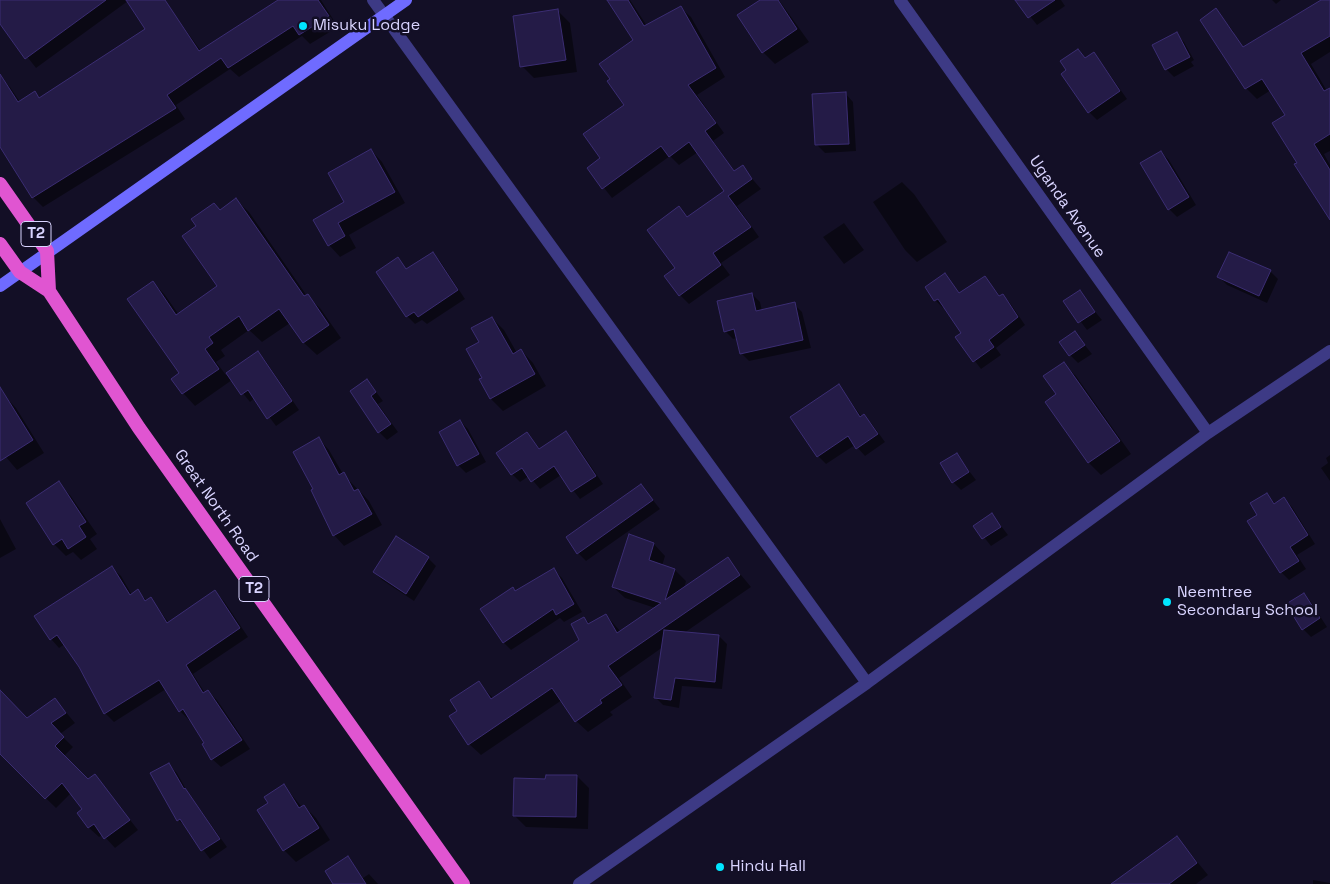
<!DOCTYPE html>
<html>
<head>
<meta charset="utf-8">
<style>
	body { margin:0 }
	canvas { display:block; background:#130f26 }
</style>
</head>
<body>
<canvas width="1330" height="884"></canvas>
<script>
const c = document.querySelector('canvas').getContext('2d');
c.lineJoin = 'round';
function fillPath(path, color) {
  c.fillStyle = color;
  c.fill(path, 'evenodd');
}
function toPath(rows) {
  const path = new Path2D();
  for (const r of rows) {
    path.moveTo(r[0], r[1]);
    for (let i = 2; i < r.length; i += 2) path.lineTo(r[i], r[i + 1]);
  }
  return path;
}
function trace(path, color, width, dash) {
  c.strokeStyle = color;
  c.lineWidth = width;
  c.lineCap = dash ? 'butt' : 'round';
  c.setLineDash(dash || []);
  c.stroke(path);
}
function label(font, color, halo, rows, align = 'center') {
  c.font = font + ' "Space Grotesk",sans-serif';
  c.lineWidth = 5;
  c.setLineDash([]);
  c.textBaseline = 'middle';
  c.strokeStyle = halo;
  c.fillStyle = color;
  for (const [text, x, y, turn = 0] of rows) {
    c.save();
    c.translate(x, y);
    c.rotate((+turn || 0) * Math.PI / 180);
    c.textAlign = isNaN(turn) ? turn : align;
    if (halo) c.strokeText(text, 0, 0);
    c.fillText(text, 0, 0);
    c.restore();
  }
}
fillPath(toPath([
	[0,0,164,0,201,51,278,0,321,0,338,27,310,44,302,36,239,77,230,69,176,105,185,119,43,207,33,197,0,144,0,77,10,87,20,102,35,93,41,99,146,29,128,1,36,68,0,22],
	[609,0,630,0,647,26,681,8,691,17,725,77,697,95,724,133,713,141,735,172,742,167,761,189,737,206,759,237,721,263,730,275,689,304,680,295,677,269,679,208,689,218,726,192,698,152,679,165,670,156,612,198,588,168,602,158,626,105,612,79,635,40],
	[762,0,779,0,809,42,775,64,763,52],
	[1017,0,1061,0,1065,6,1037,25],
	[1272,0,1281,0,1276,4],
	[1323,0,1330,0,1330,52,1311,64,1327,91,1330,89,1330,151,1324,154,1330,165,1330,218,1298,163,1286,116,1271,90,1257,99,1246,88,1227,57],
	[1216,10,1234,32,1219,43],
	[558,11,570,23,577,72,534,78,522,66],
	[1176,34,1184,42,1194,60,1191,62,1194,66,1174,77,1166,69],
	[1078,50,1086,59,1093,54,1101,62,1127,99,1097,120,1089,112,1068,70],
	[845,93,853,102,856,151,825,153,817,145],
	[371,150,382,162,405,203,349,235,356,248,340,257,329,245,346,202],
	[1161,152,1169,160,1196,205,1177,217,1169,209],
	[902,182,914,194,947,242,917,262,905,250,873,202],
	[236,200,249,212,307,296,320,308,341,338,317,355,304,343,290,323,262,342,249,330,221,350,225,356,216,362,226,375,258,352,265,360,299,410,276,426,255,398,250,402,232,380,195,406,183,393,180,373,153,282,165,295,179,315,219,286,220,211],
	[844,223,864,250,844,264,823,237],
	[432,253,440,261,465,299,427,324,422,320,415,324,407,316,398,259,407,270],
	[1270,271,1278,279,1267,303,1227,285,1219,277],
	[945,275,960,294,985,277,1001,297,1003,296,1010,303,1025,325,996,348,1001,355,981,369,957,338,963,333,945,307,943,308,935,300],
	[1079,292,1102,320,1087,330,1065,301],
	[752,294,760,302,762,311,794,304,802,312,811,348,749,361,741,353,737,338,733,339,725,331],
	[492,318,504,330,517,353,521,350,533,363,546,386,503,411,491,399,480,380,484,378,481,342],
	[1075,333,1092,354,1078,363,1070,355],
	[1064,364,1076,376,1131,454,1101,475,1089,463,1047,402,1058,394],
	[367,380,383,401,378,404,398,432,387,440,379,432],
	[839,386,862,417,864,416,872,424,885,442,865,456,855,445,826,464,818,456],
	[4,395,16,408,44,453,17,470,0,450,0,398],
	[460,421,468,429,486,462,466,473,458,465],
	[566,433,574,441,603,484,580,499,561,475,540,489,529,476,520,482,512,474,527,434,540,449],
	[319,439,329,450,343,474,369,501,382,525,344,546,334,535],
	[956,454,976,480,961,490,953,482],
	[1330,455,1330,481,1321,468,1328,463,1326,458],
	[58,483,70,495,97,534,90,539,97,549,81,560,73,552,66,556,54,544],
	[641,485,660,509,586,561,578,553],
	[1266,494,1276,504,1284,499,1292,507,1315,544,1297,555,1306,569,1289,580,1281,572,1258,515],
	[992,514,1008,535,991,546,975,526],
	[0,519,16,549,0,558],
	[654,544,665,556,662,566,675,570,686,581,684,589,727,558,751,587,684,633,719,636,727,644,722,689,682,686,679,708,663,705,655,697,663,647,619,678,632,697,610,712,613,715,588,732,576,721,562,700,481,755,469,744,459,711,478,682,494,699,581,640,584,618,590,624,606,615,621,632,655,608,625,598,613,587],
	[428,558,436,566,414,601,382,580,374,572],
	[112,568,121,576,132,595,138,591,147,601,151,599,169,623,215,592,224,601,248,637,193,674,205,693,208,691,217,700,250,749,221,767,212,759,190,719,189,720,180,711,166,689,114,722,105,713,65,644,59,648,51,639],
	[554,570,562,578,582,612,564,622,560,618,511,650,503,642,516,592],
	[1303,594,1311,602,1327,627,1311,637,1303,629],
	[55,699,75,723,60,734,73,747,64,756,88,780,95,775,138,830,115,848,103,835,99,837,89,828,79,813,84,809,71,793,56,808,0,754,0,705,27,720],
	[169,765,177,773,187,791,227,847,210,859,187,828,178,820],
	[577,776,589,788,588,829,526,827,514,815],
	[284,786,302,807,304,806,316,818,330,840,296,862,284,850,270,804],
	[1177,837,1208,875,1196,884,1113,884],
	[348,858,363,878,369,874,378,884,335,884],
	[1313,880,1330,883,1330,884,1313,884]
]), '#0007');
const building = toPath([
	[0,0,106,0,25,59,0,24,0,0],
	[126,0,165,0,199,51,278,0,318,0,329,16,299,35,293,26,228,68,221,58,167,95,176,108,32,198,0,147,0,74,18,102,35,91,39,98,145,29,126,0],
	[607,0,628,0,644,26,681,6,716,68,688,85,716,123,705,131,734,171,743,165,752,179,728,196,751,227,713,253,721,265,679,296,664,276,675,268,647,230,679,206,687,217,724,191,689,142,669,157,661,146,602,189,587,168,600,158,583,134,624,105,607,81,610,79,599,64,633,40,607,0],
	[760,0,778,0,797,29,762,53,737,15,760,0],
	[1015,0,1055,0,1028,18,1015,0],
	[1321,0,1330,0,1330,36,1301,53,1324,91,1330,88,1330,134,1314,144,1330,170,1330,220,1294,164,1297,163,1272,123,1285,115,1262,79,1245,89,1200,20,1216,8,1243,47,1321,0],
	[558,9,566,60,520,67,513,16,558,9],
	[1177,32,1190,57,1165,70,1152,45,1177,32],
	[1078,49,1085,58,1094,52,1120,91,1088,113,1061,74,1066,70,1060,61,1078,49],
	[846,92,849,144,815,145,812,94,846,92],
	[371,149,395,192,338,223,345,236,328,246,313,220,344,202,328,173,371,149],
	[1161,151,1189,197,1168,210,1140,163,1161,151],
	[236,198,304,296,308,294,329,325,303,343,279,309,248,331,239,316,209,337,213,343,205,349,219,369,182,394,171,379,179,373,127,299,153,281,176,315,217,286,182,236,196,226,191,219,214,203,220,210,236,198],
	[433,252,458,290,418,317,414,312,406,317,376,272,398,257,406,269,433,252],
	[1229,252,1271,270,1259,296,1217,277,1229,252],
	[945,273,959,293,985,276,999,296,1003,294,1018,317,989,340,994,347,973,362,955,337,961,333,938,299,934,301,925,287,945,273],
	[1080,290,1095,312,1078,323,1063,301,1080,290],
	[752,293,756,311,795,302,803,340,740,354,734,329,724,332,717,301,752,293],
	[492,317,513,354,521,349,535,374,490,399,479,379,482,378,466,349,479,342,471,328,492,317],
	[1075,331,1085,345,1069,356,1059,342,1075,331],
	[258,351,292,401,267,419,248,390,241,395,226,373,258,351],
	[1064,362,1120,441,1088,463,1045,402,1056,394,1043,376,1064,362],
	[367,379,376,392,371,396,391,424,378,433,350,391,367,379],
	[839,384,860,417,864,414,878,434,856,449,848,436,817,457,790,417,839,384],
	[0,387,33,440,0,461,0,387],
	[460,420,479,454,457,466,439,432,460,420],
	[566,431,596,476,571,492,554,466,531,482,522,468,511,475,496,453,527,432,539,449,566,431],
	[319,437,339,475,344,472,354,491,358,489,372,514,333,536,311,490,313,489,293,452,319,437],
	[957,453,969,472,952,483,940,463,957,453],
	[59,481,86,522,79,526,86,537,68,549,62,539,53,545,26,503,59,481],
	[641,484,653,500,577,554,566,537,641,484],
	[1267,493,1274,504,1284,497,1308,535,1290,547,1299,561,1280,573,1247,521,1257,515,1250,503,1267,493],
	[992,513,1001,527,982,539,973,526,992,513],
	[629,534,654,543,649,560,675,569,665,600,728,557,740,575,608,666,622,685,600,700,602,703,575,722,552,688,468,745,449,716,457,711,450,700,479,681,491,699,579,640,571,624,584,617,588,624,606,614,617,633,661,603,612,587,629,534],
	[396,536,429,557,406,594,373,572,396,536],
	[112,566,130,595,138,589,145,601,151,597,167,623,215,590,240,628,186,665,203,693,208,690,242,740,211,760,202,744,204,743,183,709,179,712,159,680,104,714,79,667,57,635,50,640,34,616,112,566],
	[554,568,574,604,556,615,553,609,503,643,480,609,513,587,515,591,554,568],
	[1304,593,1320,618,1302,630,1286,604,1304,593],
	[664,630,719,635,715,682,675,678,671,700,654,698,664,630],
	[0,690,27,718,55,698,66,713,51,723,64,737,55,746,88,779,95,774,130,820,104,839,94,824,88,828,77,813,82,809,62,783,45,799,0,754,0,690],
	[169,763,184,789,185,788,220,839,201,851,180,819,177,821,150,773,169,763],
	[546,775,577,775,576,817,513,816,514,778,545,779,546,775],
	[284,784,299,808,304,805,319,828,283,851,257,810,268,803,264,797,284,784],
	[1177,836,1197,863,1169,884,1111,884,1177,836],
	[348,856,366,884,333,884,325,871,348,856]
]);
fillPath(building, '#241b47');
trace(building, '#3b2d73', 1);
trace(toPath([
	[373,0,867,683],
	[900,0,1208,433],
	[579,884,867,683,1208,433,1330,351]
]), '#3d3a85', 12);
trace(toPath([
	[0,286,406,0]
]), '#6f6bff', 12);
trace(toPath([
	[0,184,47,251,49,291],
	[0,244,20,272,49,291,139,428,463,884]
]), '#e055d1', 14);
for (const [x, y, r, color] of [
	[303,26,5,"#00e5ff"],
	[1167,602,5,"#00e5ff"],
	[720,867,5,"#00e5ff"]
]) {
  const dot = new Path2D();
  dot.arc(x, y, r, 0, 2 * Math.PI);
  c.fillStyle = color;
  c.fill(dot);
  trace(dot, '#130f26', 2);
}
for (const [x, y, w] of [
	[36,234,30],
	[254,589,30]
]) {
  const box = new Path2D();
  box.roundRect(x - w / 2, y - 12.5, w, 25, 4);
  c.fillStyle = '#130f26';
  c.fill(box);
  trace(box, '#d9d4ff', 1);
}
label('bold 15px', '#d9d4ff', null, [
	["T2",36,234],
	["T2",254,589]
]);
label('16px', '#d9d4ff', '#130f26', [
	["Misuku Lodge",313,26],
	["Neemtree",1177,593],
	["Secondary School",1177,611],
	["Hindu Hall",730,867]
], 'left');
label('16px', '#d9d4ff', '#130f26', [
	["Uganda Avenue",1067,207,55],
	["Great North Road",216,506,55]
]);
</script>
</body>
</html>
